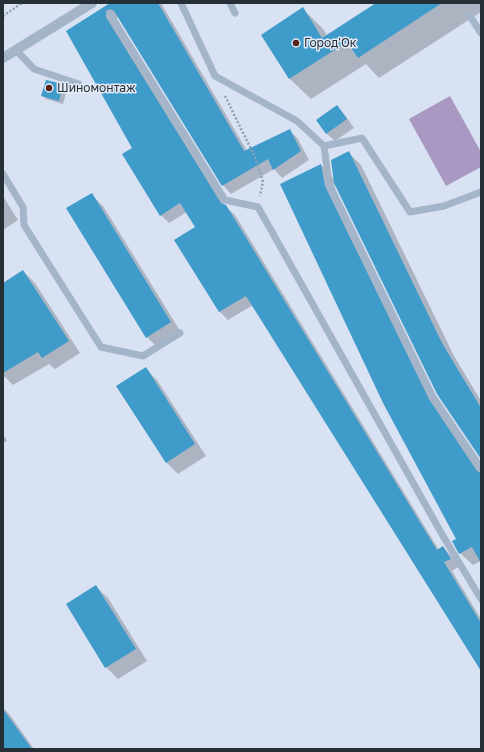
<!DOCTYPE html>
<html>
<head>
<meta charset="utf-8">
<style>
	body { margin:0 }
	#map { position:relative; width:484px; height:752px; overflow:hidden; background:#d8e2f2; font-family:"Golos Text",sans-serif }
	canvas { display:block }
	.frame { position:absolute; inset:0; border:4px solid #262f35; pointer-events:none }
</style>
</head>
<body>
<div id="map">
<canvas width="484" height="752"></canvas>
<div class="frame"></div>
</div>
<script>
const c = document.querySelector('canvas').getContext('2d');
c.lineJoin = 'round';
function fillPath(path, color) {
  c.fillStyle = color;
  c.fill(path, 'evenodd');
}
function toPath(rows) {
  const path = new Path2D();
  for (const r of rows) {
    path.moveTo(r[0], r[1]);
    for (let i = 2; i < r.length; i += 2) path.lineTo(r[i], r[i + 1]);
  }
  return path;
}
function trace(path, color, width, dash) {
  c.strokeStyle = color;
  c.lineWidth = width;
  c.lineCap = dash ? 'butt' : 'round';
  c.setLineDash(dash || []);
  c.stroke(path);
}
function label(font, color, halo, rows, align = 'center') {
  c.font = font + ' "Golos Text",sans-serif';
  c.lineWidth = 3;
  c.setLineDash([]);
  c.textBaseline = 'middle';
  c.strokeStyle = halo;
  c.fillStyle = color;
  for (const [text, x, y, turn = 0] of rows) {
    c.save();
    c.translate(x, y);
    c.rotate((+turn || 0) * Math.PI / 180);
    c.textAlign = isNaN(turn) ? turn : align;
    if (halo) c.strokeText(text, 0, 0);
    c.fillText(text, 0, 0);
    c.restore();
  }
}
fillPath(toPath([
	[450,96,481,152,481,167,446,186,409,119]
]), '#a998c1');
fillPath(toPath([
	[114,3,161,3,247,151,290,131,298,139,309,160,282,178,274,169,231,194,223,185,119,17,114,20,114,26,225,206,235,215,439,550,443,547,451,556,458,567,452,571,481,619,481,670,253,305,228,320,220,312,176,240,196,227,187,212,169,223,161,215,134,148,67,31],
	[378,3,481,3,481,12,379,78,366,64,311,99,290,79,262,35,303,9,324,30,327,36],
	[47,81,63,85,67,89,63,104,46,99,42,95],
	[337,106,345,115,354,128,335,141,326,133],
	[348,152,361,165,454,356,481,401,481,457,334,182,337,200,441,413,481,472,481,561,473,565,460,553,457,539,281,185,321,165,334,179],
	[91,194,103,206,182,334,159,349,147,337],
	[3,196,18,220,3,230],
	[23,271,35,283,80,353,55,369,49,364,13,385,3,375,3,284],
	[145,368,157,380,206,456,178,474,166,462],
	[3,434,7,441,3,443],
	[96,587,108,598,147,661,118,679,106,667],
	[3,708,10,715,34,749,3,749]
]), '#0003');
fillPath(toPath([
	[110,3,158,3,244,151,290,129,301,151,273,170,268,159,222,186,114,11,110,9,106,11,106,17,221,203,226,205,437,550,443,546,451,559,444,562,481,623,481,671,246,296,219,312,174,240,195,227,180,203,160,216,122,154,132,148,66,31],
	[376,3,442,3,358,58,347,42,289,79,261,35,303,7,322,38],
	[46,80,63,84,59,101,41,96],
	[337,105,347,119,326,134,316,120],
	[349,151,442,343,481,408,481,459,437,394,334,183,331,160],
	[321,164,325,186,429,399,477,471,481,473,481,563,472,547,459,554,452,541,456,539,383,403,280,184],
	[92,193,171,322,146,338,66,208],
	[23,270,69,341,42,358,38,352,3,373,3,283],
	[146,367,195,444,166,463,116,386],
	[96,585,136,649,105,668,66,604],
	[3,709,32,749,3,749]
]), '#3f9bc9');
trace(toPath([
	[3,16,22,3],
	[225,96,255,157,263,182,260,196]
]), '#8ea1b5', 2.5, [2, 2]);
trace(toPath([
	[181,3,215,76,297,121,324,146,329,184,433,397,481,468],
	[230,3,235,13],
	[110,14,225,200,258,207,443,536,481,599],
	[470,16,481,33],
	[16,50,34,69,79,84],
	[324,146,362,138,410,212,444,206,481,192],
	[3,174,23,207,24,225,101,347,143,356,180,333]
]), '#a4b5ca', 7);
trace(toPath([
	[3,58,92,3]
]), '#a4b5ca', 10);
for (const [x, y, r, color] of [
	[296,43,4,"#57241b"],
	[49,88,4,"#57241b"]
]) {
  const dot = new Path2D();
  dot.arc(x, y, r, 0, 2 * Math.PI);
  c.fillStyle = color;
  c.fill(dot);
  trace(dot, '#e4ecf9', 1.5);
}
label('12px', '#262f35', '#e4ecf9', [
	["Город'Ок",304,43],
	["Шиномонтаж",57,88]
], 'left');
</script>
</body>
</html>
